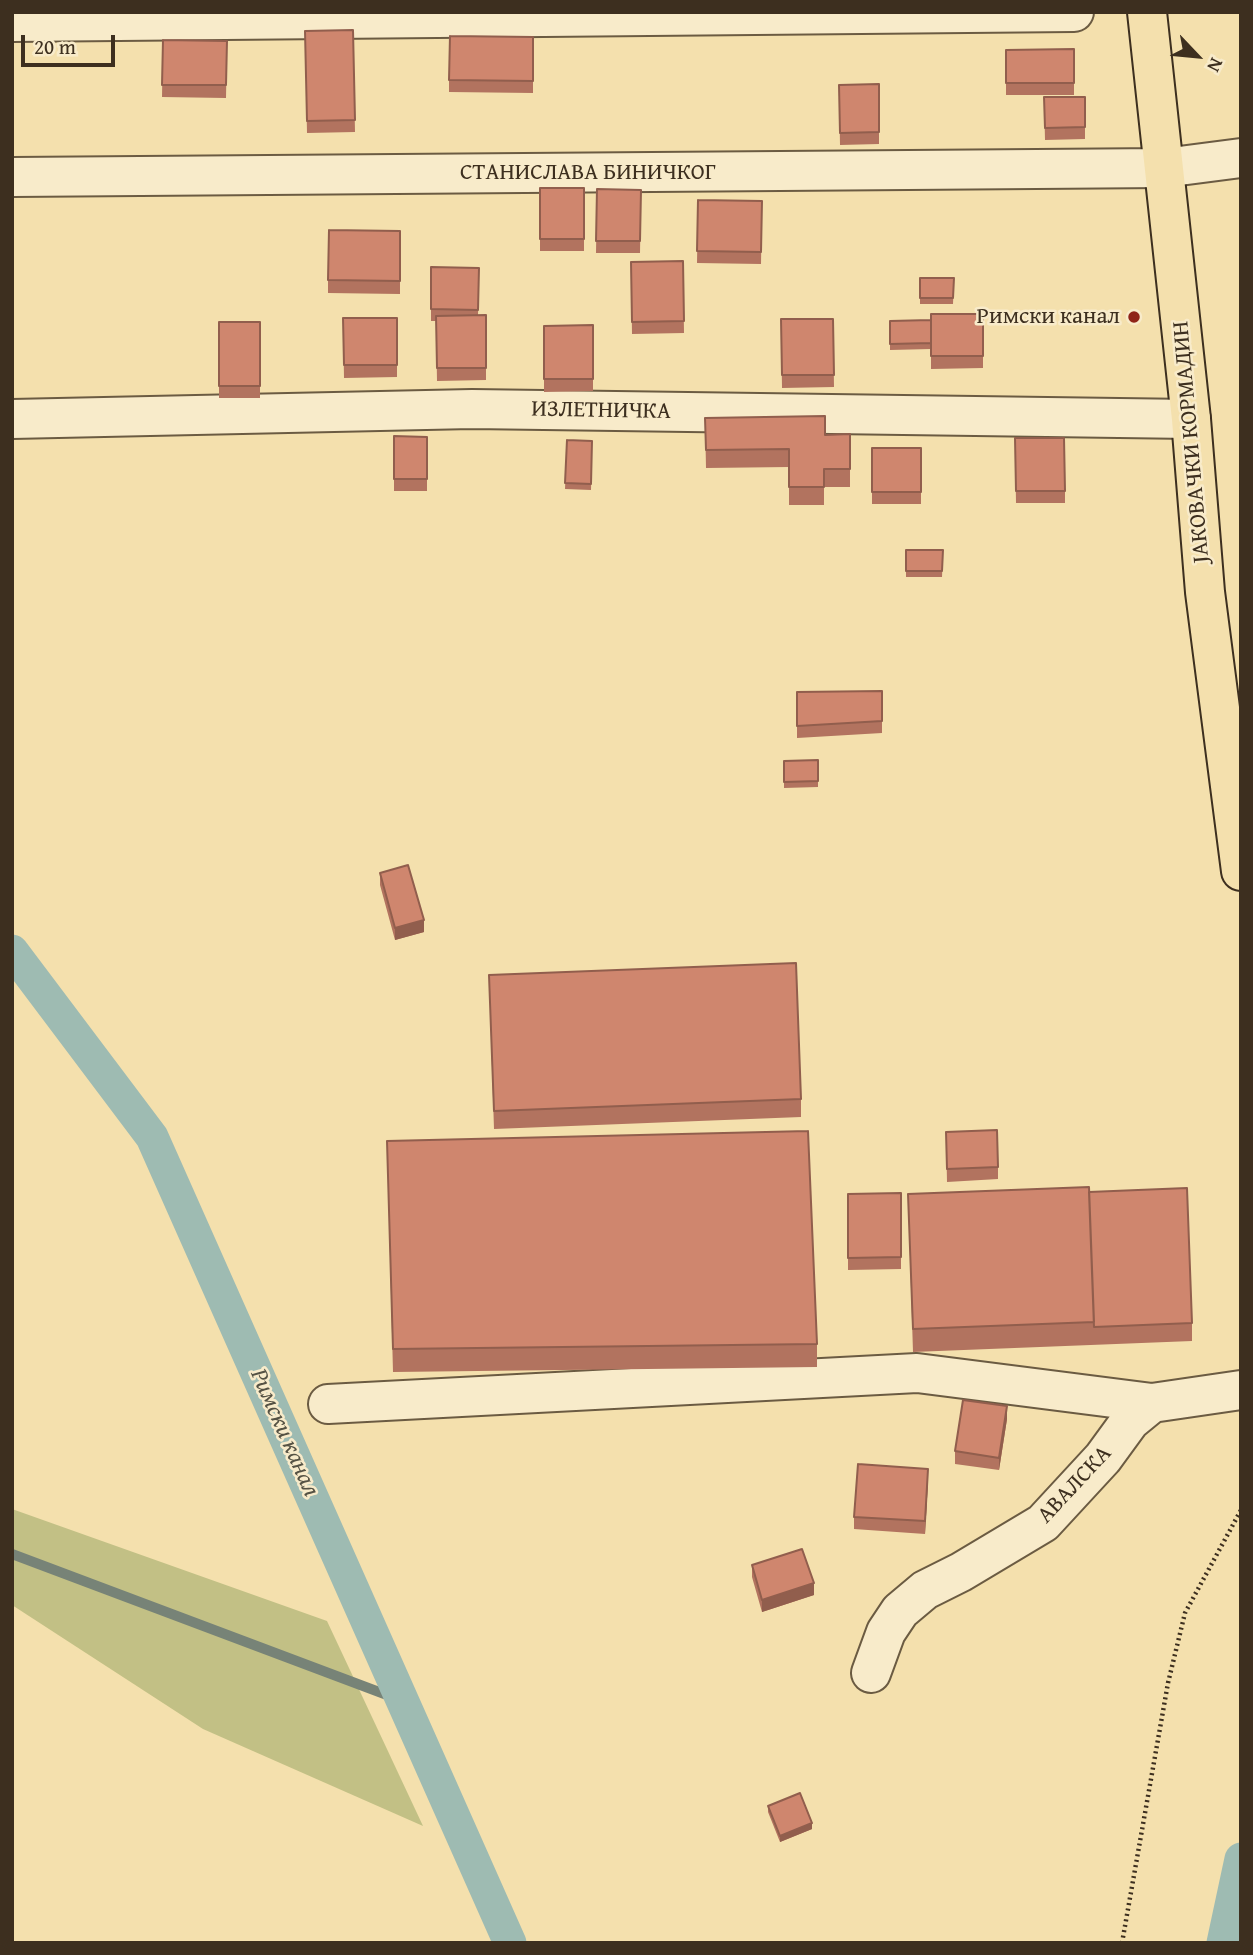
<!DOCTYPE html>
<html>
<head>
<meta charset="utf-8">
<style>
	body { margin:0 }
	#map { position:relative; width:1253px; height:1955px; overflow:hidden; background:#f4e0ad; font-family:"Gentium Book Plus",serif }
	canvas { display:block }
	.frame { position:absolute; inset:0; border:14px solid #3d2f1f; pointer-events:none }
	.north { position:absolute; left:1162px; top:21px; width:70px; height:70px; -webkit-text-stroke:5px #f8ebca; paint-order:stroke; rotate:116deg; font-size:19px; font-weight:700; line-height:28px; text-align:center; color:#3d2f1f }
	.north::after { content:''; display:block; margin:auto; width:24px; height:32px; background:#3d2f1f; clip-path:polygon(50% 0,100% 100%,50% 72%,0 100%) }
	.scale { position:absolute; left:21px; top:35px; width:94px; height:32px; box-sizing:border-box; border:4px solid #3d2f1f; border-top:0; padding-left:9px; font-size:21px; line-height:24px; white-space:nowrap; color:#3d2f1f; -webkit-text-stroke:5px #f8ebca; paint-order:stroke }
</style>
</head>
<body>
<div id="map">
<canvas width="1253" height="1955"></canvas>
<div class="frame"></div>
<div class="north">N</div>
<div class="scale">20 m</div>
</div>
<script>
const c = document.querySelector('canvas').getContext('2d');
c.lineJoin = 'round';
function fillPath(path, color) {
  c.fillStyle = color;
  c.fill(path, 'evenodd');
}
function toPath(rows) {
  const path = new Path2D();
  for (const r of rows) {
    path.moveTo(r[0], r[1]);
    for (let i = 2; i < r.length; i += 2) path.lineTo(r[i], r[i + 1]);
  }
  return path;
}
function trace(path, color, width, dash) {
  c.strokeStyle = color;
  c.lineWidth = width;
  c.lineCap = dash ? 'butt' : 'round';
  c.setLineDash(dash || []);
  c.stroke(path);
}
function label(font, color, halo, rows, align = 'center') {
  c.font = font + ' "Gentium Book Plus",serif';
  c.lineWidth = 5;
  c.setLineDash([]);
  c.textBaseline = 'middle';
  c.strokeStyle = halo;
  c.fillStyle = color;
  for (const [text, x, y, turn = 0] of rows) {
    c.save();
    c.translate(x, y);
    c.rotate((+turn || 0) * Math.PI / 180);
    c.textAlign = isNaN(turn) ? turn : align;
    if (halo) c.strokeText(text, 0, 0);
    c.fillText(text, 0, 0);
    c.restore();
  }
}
fillPath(toPath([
	[12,1509,327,1621,423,1826,203,1729,12,1605]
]), '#c2c085');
trace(toPath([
	[12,1554,403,1701]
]), '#778377', 10);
trace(toPath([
	[12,951,152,1137,510,1943],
	[1223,1943,1241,1859]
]), '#9ebbb2', 33);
const minor = toPath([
	[12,22,1074,12],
	[12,177,1164,168,1241,158],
	[12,419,472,409,1191,419],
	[328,1404,917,1373,1152,1403],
	[871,1673,886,1632,900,1611,925,1590,961,1572,1043,1523,1103,1458,1130,1421,1152,1403,1241,1390]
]);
const major = toPath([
	[1147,12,1191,419,1205,592,1241,871]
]);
trace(minor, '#6b5b42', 42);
trace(major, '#3d2f1f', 42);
trace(toPath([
	[1122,1943,1168,1683,1185,1613,1241,1510]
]), '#3d2f1f', 4.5, [2, 3.5]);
trace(minor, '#f8ebca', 38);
trace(major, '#f4e0ad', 38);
fillPath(toPath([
	[353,30,355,132,307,133,305,31],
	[533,37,533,93,449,92,449,80],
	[163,40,227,41,226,98,162,97],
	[1074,49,1074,95,1006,95,1006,50],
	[879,84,879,144,840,145,839,85],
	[1044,97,1085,97,1085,139,1045,140],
	[540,188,584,188,584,251,540,251],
	[597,189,641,190,640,253,596,253],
	[698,200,762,201,761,264,697,263],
	[400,231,400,294,328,293,328,280],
	[683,261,684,333,632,334,631,262],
	[479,268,478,315,486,315,486,380,437,381,436,321,431,321,431,309],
	[920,278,954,278,953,304,920,304],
	[983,314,983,368,931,369,931,329,931,349,890,350,890,321,931,320],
	[343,318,397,318,397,377,344,378],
	[781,319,833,319,834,387,782,388],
	[219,322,260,322,260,398,219,398],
	[593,325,593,391,544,392,544,326],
	[705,418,825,435,850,434,850,487,824,487,824,505,789,505,789,467,706,468],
	[394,436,427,437,427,491,394,491],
	[1015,438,1065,491,1065,503,1016,503],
	[567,440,592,441,591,490,565,489],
	[872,448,921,448,921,504,872,504],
	[906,550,943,550,942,577,906,577],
	[882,691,882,733,797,738,797,692],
	[818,760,818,787,784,788,784,761],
	[380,873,424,932,395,940,380,885],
	[489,975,801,1099,801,1117,494,1129],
	[946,1132,998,1167,998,1179,947,1182],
	[387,1141,817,1344,817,1367,393,1372],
	[1089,1192,1192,1323,1192,1341,913,1352,908,1194],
	[901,1193,901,1269,848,1270,848,1194],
	[1007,1419,999,1470,955,1464,955,1451],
	[928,1481,925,1534,854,1529,854,1517],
	[752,1565,814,1595,762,1612,752,1577],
	[768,1806,812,1829,780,1842,768,1812]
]), '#b2735f');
fillPath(toPath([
	[424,920,424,932,395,940,395,928],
	[1007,1406,1007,1419,999,1470,999,1458],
	[928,1469,928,1481,925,1534,925,1521],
	[814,1583,814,1595,762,1612,762,1600],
	[812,1823,812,1829,780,1842,780,1836]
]), '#915e4d');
const building = toPath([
	[353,30,355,120,307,121,305,31,353,30],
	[450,36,533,37,533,81,449,80,450,36],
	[163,40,227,41,226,85,162,85,163,40],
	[1074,49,1074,83,1006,83,1006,50,1074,49],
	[879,84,879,132,840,133,839,85,879,84],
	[1044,97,1085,97,1085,127,1045,128,1044,97],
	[540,188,584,188,584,239,540,239,540,188],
	[597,189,641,190,640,241,596,241,597,189],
	[698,200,762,201,761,252,697,251,698,200],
	[329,230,400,231,400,281,328,280,329,230],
	[683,261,684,321,632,322,631,262,683,261],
	[431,267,479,268,478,310,431,309,431,267],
	[920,278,954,278,953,298,920,298,920,278],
	[931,314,983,314,983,356,931,356,931,314],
	[486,315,486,368,437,368,436,316,486,315],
	[343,318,397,318,397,365,344,365,343,318],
	[781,319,833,319,834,375,782,375,781,319],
	[931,320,931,343,890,344,890,321,931,320],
	[219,322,260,322,260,386,219,386,219,322],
	[593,325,593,379,544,379,544,326,593,325],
	[825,416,825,435,850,434,850,469,824,469,824,487,789,487,789,449,706,450,705,418,825,416],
	[394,436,427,437,427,479,394,479,394,436],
	[1015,438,1064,438,1065,491,1016,491,1015,438],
	[567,440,592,441,591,484,565,483,567,440],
	[872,448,921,448,921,492,872,492,872,448],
	[906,550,943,550,942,571,906,571,906,550],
	[882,691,882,721,797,726,797,692,882,691],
	[818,760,818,781,784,782,784,761,818,760],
	[408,865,424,920,395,928,380,873,408,865],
	[796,963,801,1099,494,1111,489,975,796,963],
	[997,1130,998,1167,947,1169,946,1132,997,1130],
	[808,1131,817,1344,393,1349,387,1141,808,1131],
	[1089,1187,1094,1322,913,1329,908,1194,1089,1187],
	[1187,1188,1192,1323,1094,1327,1089,1192,1187,1188],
	[901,1193,901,1257,848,1258,848,1194,901,1193],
	[963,1400,1007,1406,999,1458,955,1451,963,1400],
	[858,1464,928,1469,925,1521,854,1517,858,1464],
	[802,1549,814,1583,762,1600,752,1565,802,1549],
	[800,1793,812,1823,780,1836,768,1806,800,1793]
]);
fillPath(building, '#cf866e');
trace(building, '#915e4d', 2);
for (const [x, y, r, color] of [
	[1134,317,7,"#8f2418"]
]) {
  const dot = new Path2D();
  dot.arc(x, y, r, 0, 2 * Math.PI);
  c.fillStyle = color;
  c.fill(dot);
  trace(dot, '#f8ebca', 2.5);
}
label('23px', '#3d2f1f', '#f8ebca', [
	["СТАНИСЛАВА БИНИЧКОГ",588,173],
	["ИЗЛЕТНИЧКА",601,411,1],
	["ЈАКОВАЧКИ КОРМАДИН",1192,442,-95],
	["АВАЛСКА",1075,1485,-47]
]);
label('23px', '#3d2f1f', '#f8ebca', [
	["Римски канал",1120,317]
], 'right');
label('italic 24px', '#555244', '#f8ebca', [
	["Римски канал",284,1433,66]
]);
</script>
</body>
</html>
